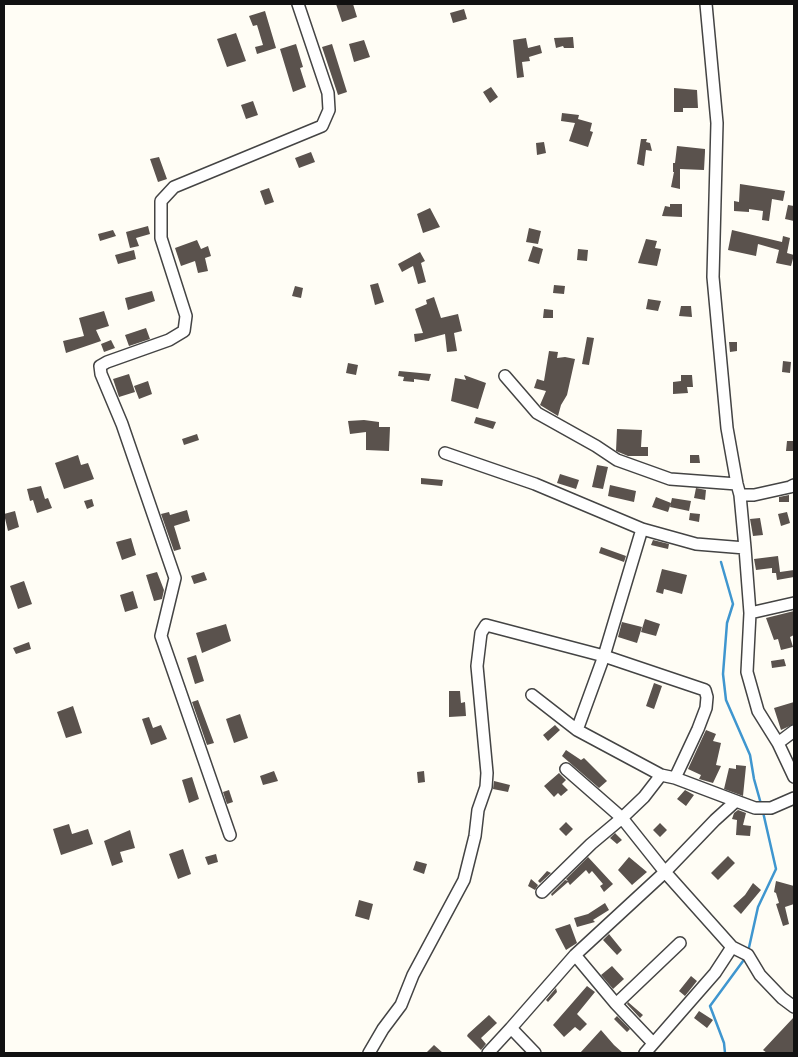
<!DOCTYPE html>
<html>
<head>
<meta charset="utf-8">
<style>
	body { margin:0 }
	#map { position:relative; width:798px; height:1057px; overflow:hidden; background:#fffdf5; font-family:"IBM Plex Serif",serif }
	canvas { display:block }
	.frame { position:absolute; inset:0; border:5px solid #111; pointer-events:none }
</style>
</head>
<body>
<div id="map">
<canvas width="798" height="1057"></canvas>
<div class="frame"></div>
</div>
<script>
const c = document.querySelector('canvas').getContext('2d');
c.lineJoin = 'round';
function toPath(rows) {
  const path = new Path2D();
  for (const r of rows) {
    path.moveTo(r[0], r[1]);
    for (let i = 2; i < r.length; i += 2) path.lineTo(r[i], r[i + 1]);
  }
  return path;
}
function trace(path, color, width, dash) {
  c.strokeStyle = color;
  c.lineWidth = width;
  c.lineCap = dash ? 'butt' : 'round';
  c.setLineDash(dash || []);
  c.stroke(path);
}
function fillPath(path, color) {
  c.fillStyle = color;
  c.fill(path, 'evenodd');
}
trace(toPath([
	[721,562,733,604,727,623,723,674,726,700,750,755,754,779,761,804],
	[748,952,758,907,776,869,763,812],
	[725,1053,724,1043,710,1006,746,957]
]), '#3f96cf', 2.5);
fillPath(toPath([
	[336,4,353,4,357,17,342,22],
	[464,9,467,19,453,23,450,13],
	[265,11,276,48,257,54,255,47,263,45,257,25,253,26,249,16],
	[236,33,246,61,227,67,217,39],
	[573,37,574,48,564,48,563,46,556,48,554,38],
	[526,38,528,48,540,45,542,53,529,57,530,61,522,62,524,77,517,78,513,40],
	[364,40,370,57,354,62,349,44],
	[296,44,303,67,300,68,306,87,293,92,280,49],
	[332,44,347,92,338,95,322,47],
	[491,87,498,97,490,103,483,92],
	[674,88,697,90,698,108,683,108,683,112,674,112],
	[253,101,258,115,246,119,241,105],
	[562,113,579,115,578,119,592,123,590,131,593,132,588,147,569,141,575,123,561,121],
	[641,139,647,139,646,142,650,143,652,151,646,150,644,166,637,164],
	[544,142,546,153,537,155,536,143],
	[677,146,705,149,705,152,704,170,680,169,680,189,671,187,674,172,673,172,673,163,675,163],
	[311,152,315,162,299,168,295,158],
	[159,157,167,179,158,182,150,159],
	[740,184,785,191,783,201,772,199,769,221,762,220,763,211,749,209,749,212,734,211,734,201,739,202],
	[269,188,274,202,265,205,260,191],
	[670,204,682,204,682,217,662,216,665,206,670,207],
	[788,205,794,206,794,221,785,219],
	[430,208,440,227,423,233,417,214],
	[148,226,150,234,136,238,139,246,130,248,126,232],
	[529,228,541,231,538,244,526,242],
	[113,230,116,236,100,241,98,234],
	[732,230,782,242,783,236,790,238,787,253,794,255,791,266,776,263,779,250,758,244,756,256,728,250],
	[646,239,657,241,655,248,661,249,657,266,638,263],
	[197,240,201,249,208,246,211,256,205,258,208,271,198,273,195,261,181,266,175,248],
	[533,246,543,249,539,264,528,261],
	[578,249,588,250,587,261,577,260],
	[134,250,136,259,118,264,115,255],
	[420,252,425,261,421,263,426,282,418,284,413,266,402,272,398,264],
	[378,283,384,302,375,305,370,285],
	[554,285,565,286,564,294,553,293],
	[295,286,303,288,301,298,292,296],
	[152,291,155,301,128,310,125,298],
	[434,297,441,318,458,314,462,331,454,333,457,351,447,352,445,334,415,342,414,334,423,333,415,309,427,304,426,300],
	[648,299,661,301,658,311,646,309],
	[681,306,691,306,692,317,679,316],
	[544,309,553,310,553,318,543,318],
	[104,311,109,326,96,330,101,341,66,353,63,341,84,336,79,318],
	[146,328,150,339,129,346,125,335],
	[587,337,594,338,589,365,582,364],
	[111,340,115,348,104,352,101,344],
	[729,342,737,342,737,351,730,352],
	[549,351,558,352,557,358,565,357,575,359,567,395,561,405,558,416,540,405,546,391,534,388,537,379,544,381],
	[783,361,791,362,790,373,782,372],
	[348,363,358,365,356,375,346,373],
	[399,371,431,374,429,381,414,379,414,382,403,381,404,377,398,376],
	[129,374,135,392,119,397,113,379],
	[464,375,486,383,478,409,451,401,455,378,466,380],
	[681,375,692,375,693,387,687,387,688,393,673,394,673,382,681,381],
	[148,381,152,394,139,399,134,386],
	[476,417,496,422,493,429,474,423],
	[364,420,379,422,379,427,390,427,389,451,366,450,366,432,350,434,348,421],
	[617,429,642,430,641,447,648,447,648,456,628,456,616,451],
	[197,434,199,440,184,445,182,439],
	[787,441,794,441,793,451,786,451],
	[78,455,81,465,88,463,94,479,64,489,55,463],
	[690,455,699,455,700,463,690,463],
	[597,465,608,467,603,489,592,487],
	[560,474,579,480,576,489,557,483],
	[421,478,443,480,442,486,421,484],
	[610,485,636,491,634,502,608,496],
	[41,486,45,499,48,498,52,508,37,513,33,500,30,501,27,489],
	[696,488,706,490,705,500,694,498],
	[789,495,789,502,779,502,779,497],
	[656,497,671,503,668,512,652,507],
	[672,498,691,501,689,511,670,507],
	[92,499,94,506,87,509,84,501],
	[187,510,190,521,174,526,181,549,174,551,161,514,169,512,170,515],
	[15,511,19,527,8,531,4,514],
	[787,512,790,523,781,526,778,514],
	[690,513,700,514,699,522,689,520],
	[760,518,763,535,753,536,750,519],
	[131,538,136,555,122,560,116,542],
	[653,540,669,544,668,549,651,545],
	[601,547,626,556,624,562,599,553],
	[778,556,780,572,794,570,794,577,777,580,776,573,772,573,772,568,756,570,754,559],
	[662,569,687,575,682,594,664,589,663,594,656,592],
	[157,572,164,590,162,599,154,601,146,575],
	[204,572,207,580,194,584,191,576],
	[24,581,32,604,18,609,10,586],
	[133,591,138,608,125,612,120,595],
	[794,611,794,635,790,637,793,647,781,650,778,639,774,640,766,618],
	[645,619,660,624,656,636,641,632],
	[622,622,642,627,637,643,618,637],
	[226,624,231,641,202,653,196,633],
	[29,642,31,649,16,654,13,648],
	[196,655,204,681,195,684,187,658],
	[784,659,786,666,772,668,771,661],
	[654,683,662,686,654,709,646,706],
	[449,691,460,691,461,703,465,702,466,716,449,717],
	[198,700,214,743,207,745,192,702],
	[794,702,794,724,781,730,774,708],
	[73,706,82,733,66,738,57,712],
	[240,714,248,738,234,743,226,719],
	[149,717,153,728,161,725,167,739,151,745,142,719],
	[555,725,560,730,548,741,543,735],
	[706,730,716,734,713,741,721,743,716,765,721,766,713,783,699,779,701,775,688,769],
	[566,750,581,760,584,758,607,781,599,788,562,756],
	[736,765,746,766,743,796,724,789,729,768,736,769],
	[274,771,278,781,263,785,260,776],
	[424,771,425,782,418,783,417,772],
	[559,773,566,780,562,784,568,790,561,796,558,793,554,797,544,786],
	[192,777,199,799,189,803,182,780],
	[494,781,510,785,508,792,493,789],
	[229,790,233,802,227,804,223,792],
	[685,790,694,795,686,806,677,799],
	[738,810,746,813,743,825,751,826,750,836,736,835,737,820,732,819,734,813],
	[566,822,573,829,566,836,559,829],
	[660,823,667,830,660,837,653,830],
	[69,824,72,834,88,829,93,844,61,855,53,829],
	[130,830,135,848,120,852,123,862,112,866,104,841],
	[615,833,622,840,617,844,610,838],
	[183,849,191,874,178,879,169,854],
	[216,854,218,862,208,865,205,857],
	[728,856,735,863,718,880,711,873],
	[588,857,613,884,604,892,600,886,603,884,592,871,589,874,586,870,570,885,568,882,552,896,551,894,565,880,568,881,566,879],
	[629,857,647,872,632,885,618,870],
	[416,861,427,864,424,874,413,870],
	[547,871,551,873,540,883,538,881],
	[531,879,538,885,535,890,528,886],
	[776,881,794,886,794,904,785,907,789,924,783,926,776,904,779,903,776,893,774,892],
	[753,883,761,890,741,914,733,906,745,895],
	[359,900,373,904,369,920,355,916],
	[605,903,609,910,593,920,595,922,577,927,574,918,588,914],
	[570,924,577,943,566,950,555,929],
	[609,934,622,950,617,955,603,940],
	[612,966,624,979,613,989,601,975],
	[691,976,697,981,685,996,679,991],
	[587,986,595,992,577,1014,587,1024,580,1031,575,1027,564,1037,553,1025],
	[556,988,557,992,548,1002,546,1000],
	[628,1002,643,1015,640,1018,627,1004],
	[699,1011,713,1020,707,1028,694,1018],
	[489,1015,497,1023,481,1038,486,1044,481,1050,467,1036,468,1034],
	[617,1016,630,1029,627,1032,614,1019],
	[794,1017,794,1053,767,1053,763,1050],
	[601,1030,614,1045,623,1053,580,1053],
	[434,1045,443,1053,426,1053]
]), '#5a524d');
const street = toPath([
	[706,4,717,123,713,277,727,428,737,484,740,495,745,548,750,613,747,672,758,711,778,743,794,777],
	[505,376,537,413,596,446,617,460,670,479,737,484],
	[445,453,535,484,642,529],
	[740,495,754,495,790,487,794,485],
	[750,613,794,603],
	[532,695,577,730,661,775,675,778,736,801],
	[577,730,604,656,642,529,696,544,745,548],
	[778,743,794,731],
	[661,775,644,797,622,818,665,872,732,947,748,955,760,975,782,998,794,1007],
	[230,835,161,636,175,578,122,424,101,374,100,366,107,362,169,340,184,331,186,316,161,238,161,201,174,187,322,126,329,110,328,93,298,4],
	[542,892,591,844,622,818,566,769],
	[575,955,616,1004],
	[653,1043,616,1004,680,943],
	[369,1053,383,1029,401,1005,413,975,464,880,475,836,478,810,486,787,487,773,477,666,481,633,486,625,604,656,705,690,707,697,706,708,698,729,675,778],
	[488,1053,511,1028],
	[535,1053,511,1028,575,955,665,872,715,820,736,801,755,808,771,808,794,798],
	[645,1053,715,973,732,947]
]);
trace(street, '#444', 14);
trace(street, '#fff', 11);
</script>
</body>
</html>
